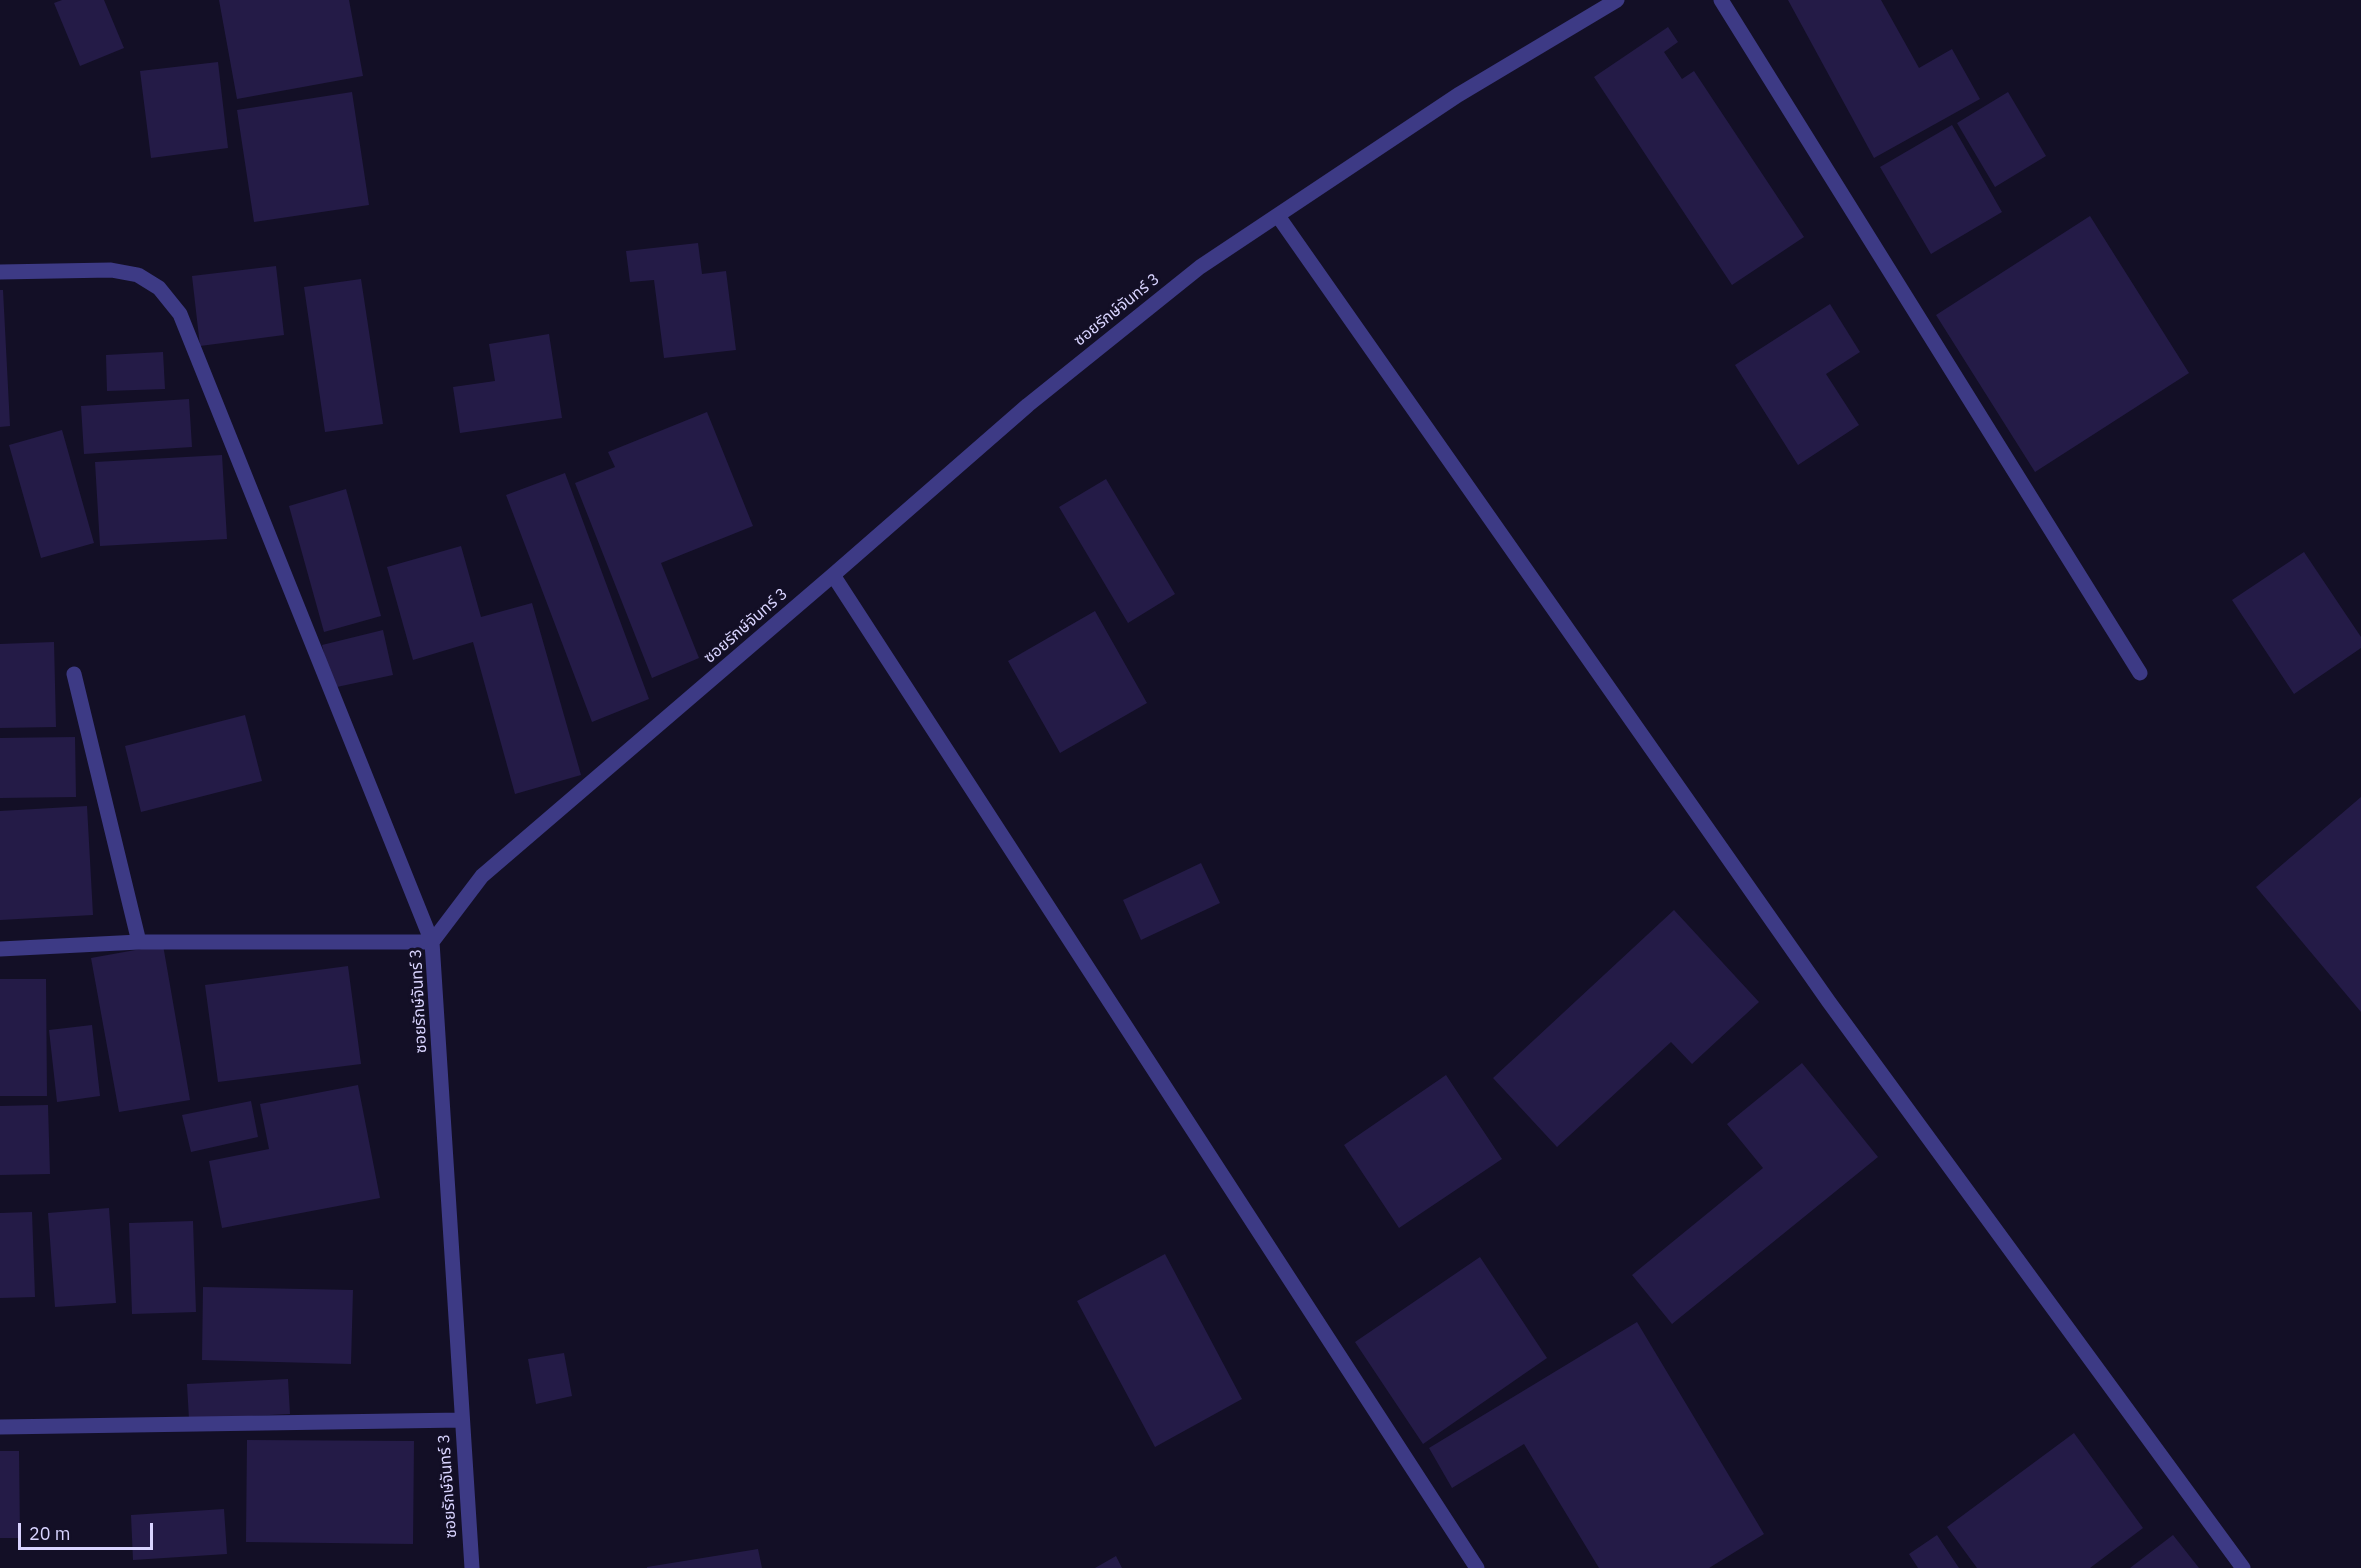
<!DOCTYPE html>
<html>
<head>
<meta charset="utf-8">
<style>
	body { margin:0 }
	#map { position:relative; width:2361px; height:1568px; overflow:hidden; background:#130f26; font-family:"IBM Plex Sans",sans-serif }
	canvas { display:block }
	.scale { position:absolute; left:18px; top:1523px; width:135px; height:27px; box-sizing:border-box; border:3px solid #d9d4ff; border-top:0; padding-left:8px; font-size:18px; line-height:21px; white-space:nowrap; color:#d9d4ff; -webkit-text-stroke:4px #130f26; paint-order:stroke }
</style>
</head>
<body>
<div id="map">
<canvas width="2361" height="1568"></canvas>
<div class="scale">20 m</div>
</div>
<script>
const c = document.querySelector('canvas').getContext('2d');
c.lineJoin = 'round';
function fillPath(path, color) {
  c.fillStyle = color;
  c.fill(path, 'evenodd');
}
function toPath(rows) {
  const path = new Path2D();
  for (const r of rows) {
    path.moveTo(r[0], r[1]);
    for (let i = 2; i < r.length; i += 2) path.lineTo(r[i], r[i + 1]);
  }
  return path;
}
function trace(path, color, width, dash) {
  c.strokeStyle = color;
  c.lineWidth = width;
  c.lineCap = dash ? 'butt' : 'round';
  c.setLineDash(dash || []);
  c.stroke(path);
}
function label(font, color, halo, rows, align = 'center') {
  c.font = font + ' "IBM Plex Sans","Noto Sans Thai",sans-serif';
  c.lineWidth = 6;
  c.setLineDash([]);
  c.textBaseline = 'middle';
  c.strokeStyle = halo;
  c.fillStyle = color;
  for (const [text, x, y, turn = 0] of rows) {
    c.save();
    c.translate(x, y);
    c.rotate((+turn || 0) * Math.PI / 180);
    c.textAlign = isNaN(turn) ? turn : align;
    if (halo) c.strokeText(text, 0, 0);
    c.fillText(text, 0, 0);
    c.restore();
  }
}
fillPath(toPath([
	[62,0,104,0,124,48,80,66,54,3],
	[219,0,349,0,363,76,237,99],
	[1788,0,1881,0,1919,68,1952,49,1980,99,1874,158],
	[1668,27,1678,42,1664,52,1682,79,1694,71,1804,237,1732,285,1594,77],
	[218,62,228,148,151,158,140,71],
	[352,92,369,205,254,222,237,110],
	[2008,92,2046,156,1995,187,1957,123],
	[1952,125,2002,212,1931,254,1880,167],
	[2090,216,2189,373,2035,472,1936,315],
	[698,243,702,274,726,271,736,350,664,358,654,280,630,282,626,251],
	[276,266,284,335,200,346,192,276],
	[361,279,383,424,325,432,304,287],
	[0,290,3,290,10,426,0,427],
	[1830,304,1860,352,1826,374,1859,425,1798,465,1735,365],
	[549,334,562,418,460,433,453,387,495,381,489,344],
	[163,352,165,389,107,391,106,355],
	[189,399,192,447,84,454,81,406],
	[707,412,753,526,661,563,699,658,652,678,575,483,615,467,608,452],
	[62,430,94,543,41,558,9,445],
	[222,455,227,539,100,546,95,462],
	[565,473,649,699,592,722,506,495],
	[1106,479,1175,594,1128,623,1059,507],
	[346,489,381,616,324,632,289,506],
	[461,546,481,617,532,603,581,775,515,794,473,642,413,660,387,567],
	[2304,552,2361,637,2361,648,2294,694,2232,600],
	[1095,611,1147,703,1060,753,1008,661],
	[383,630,393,675,332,688,322,645],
	[54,642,56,727,0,728,0,644],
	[245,715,262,781,141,812,125,746],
	[75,737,76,797,0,798,0,738],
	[2361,797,2361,1012,2256,887],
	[87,806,93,915,0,920,0,811],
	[1201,863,1220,903,1141,940,1123,900],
	[1674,910,1759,1002,1692,1064,1671,1042,1557,1147,1493,1078],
	[163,945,190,1100,119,1112,91,958],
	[348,966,361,1064,218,1082,205,985],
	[0,979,46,979,47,1096,0,1096],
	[92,1025,100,1096,57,1102,49,1030],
	[1802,1063,1878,1157,1672,1324,1632,1275,1763,1168,1727,1124],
	[1446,1075,1502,1159,1399,1228,1344,1145],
	[358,1085,380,1198,222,1228,209,1161,269,1149,260,1104],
	[251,1101,258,1137,191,1152,182,1115],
	[48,1105,50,1174,0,1175,0,1106],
	[109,1208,116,1303,55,1307,48,1213],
	[32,1212,35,1297,0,1298,0,1213],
	[193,1221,196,1312,132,1314,129,1223],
	[1165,1254,1242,1399,1155,1447,1077,1301],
	[1480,1257,1547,1358,1423,1444,1355,1342],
	[203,1287,353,1290,351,1364,202,1360],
	[1637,1322,1764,1534,1709,1568,1599,1568,1524,1444,1452,1488,1429,1448],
	[564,1353,572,1396,536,1404,528,1359],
	[288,1379,290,1414,189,1419,187,1384],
	[2074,1433,2143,1528,2090,1568,1977,1568,1947,1527],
	[247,1440,414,1441,413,1544,246,1542],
	[0,1451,19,1451,20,1538,0,1538],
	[224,1509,227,1554,133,1560,131,1515],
	[1937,1535,1959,1568,1918,1568,1909,1554],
	[2173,1535,2199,1568,2130,1568],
	[758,1549,762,1568,647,1568,647,1567],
	[1116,1556,1122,1568,1095,1568]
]), '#241b47');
trace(toPath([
	[1721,0,2140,673],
	[1278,216,1829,1002,2243,1568],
	[0,272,111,270,138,275,159,288,180,314,432,942,139,942,0,949],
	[833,575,1477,1568],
	[74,674,139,942],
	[0,1427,462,1420],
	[472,1568,432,942,482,876,833,575,1028,405,1200,267,1458,95,1617,0]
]), '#3d3a85', 15);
label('16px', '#d9d4ff', '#130f26', [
	["ซอยรักษ์จันทร์ 3",1117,310,-39],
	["ซอยรักษ์จันทร์ 3",746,626,-41],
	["ซอยรักษ์จันทร์ 3",419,1001,-93],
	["ซอยรักษ์จันทร์ 3",448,1486,-94]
]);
</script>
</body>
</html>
